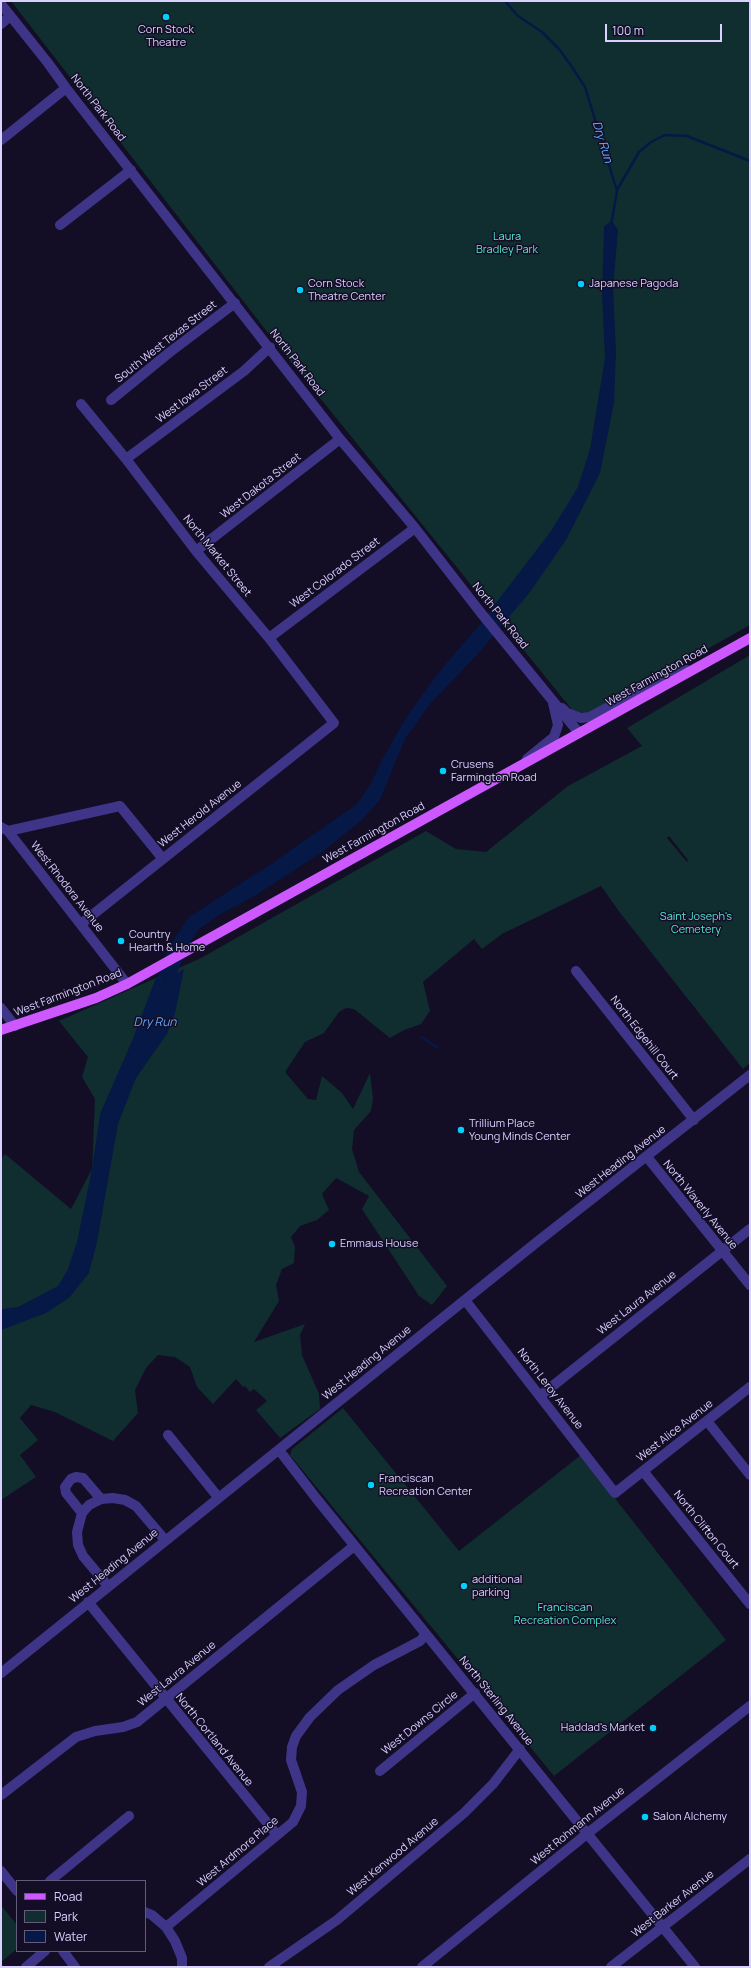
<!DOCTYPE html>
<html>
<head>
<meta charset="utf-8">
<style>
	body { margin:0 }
	#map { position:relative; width:751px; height:1968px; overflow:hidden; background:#130d25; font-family:Manrope,sans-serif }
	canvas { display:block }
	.frame { position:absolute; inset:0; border:2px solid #dad1ff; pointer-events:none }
	.legend { position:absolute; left:16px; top:1880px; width:130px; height:72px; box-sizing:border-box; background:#130d25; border:1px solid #635b7c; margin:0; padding:5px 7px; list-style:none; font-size:12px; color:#dad1ff }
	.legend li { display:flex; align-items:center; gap:8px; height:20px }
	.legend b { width:20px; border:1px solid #635b7c }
	.scale { position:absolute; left:605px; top:24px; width:117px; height:18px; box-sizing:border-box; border:2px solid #dad1ff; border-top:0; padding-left:5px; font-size:12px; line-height:14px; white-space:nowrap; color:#dad1ff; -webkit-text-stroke:3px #130d25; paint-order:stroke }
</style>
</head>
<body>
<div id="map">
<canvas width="751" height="1968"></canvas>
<div class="frame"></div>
<ul class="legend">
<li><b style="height:5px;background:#ce58ff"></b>Road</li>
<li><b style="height:11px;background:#102e30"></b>Park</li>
<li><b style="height:11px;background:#061845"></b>Water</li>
</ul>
<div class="scale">100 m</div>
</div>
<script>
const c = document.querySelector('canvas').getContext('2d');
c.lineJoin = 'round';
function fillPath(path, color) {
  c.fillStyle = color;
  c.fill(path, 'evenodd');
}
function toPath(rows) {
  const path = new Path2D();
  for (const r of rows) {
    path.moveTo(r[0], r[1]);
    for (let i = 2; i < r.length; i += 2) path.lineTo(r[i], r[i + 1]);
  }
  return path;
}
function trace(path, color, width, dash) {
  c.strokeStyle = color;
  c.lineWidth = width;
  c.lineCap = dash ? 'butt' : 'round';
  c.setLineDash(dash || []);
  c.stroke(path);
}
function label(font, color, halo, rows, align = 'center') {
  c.font = font + ' Manrope,sans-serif';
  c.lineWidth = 3;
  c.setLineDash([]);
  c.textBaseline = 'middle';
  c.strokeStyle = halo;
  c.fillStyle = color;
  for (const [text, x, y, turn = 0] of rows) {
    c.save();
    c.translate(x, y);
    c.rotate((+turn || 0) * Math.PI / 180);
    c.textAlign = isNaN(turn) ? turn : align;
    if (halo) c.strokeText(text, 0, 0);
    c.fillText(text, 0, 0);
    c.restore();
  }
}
fillPath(toPath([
	[11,1,750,1,750,625,592,714,573,711,278,346],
	[750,655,750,1063,743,1069,621,914,601,886,502,934,482,949,474,939,423,982,430,1011,421,1024,402,1031,390,1038,354,1009,346,1008,339,1012,324,1033,305,1042,285,1072,308,1099,316,1100,322,1076,342,1093,353,1109,370,1073,373,1098,371,1111,354,1130,352,1149,359,1172,447,1286,432,1305,419,1296,362,1209,369,1196,336,1178,322,1194,329,1210,317,1220,300,1226,291,1237,295,1247,294,1263,282,1269,276,1285,279,1301,254,1342,305,1324,300,1335,302,1355,319,1394,320,1409,280,1438,256,1410,267,1401,254,1389,250,1392,245,1386,243,1387,236,1379,213,1404,197,1387,190,1367,175,1357,158,1355,146,1368,135,1390,138,1413,113,1441,55,1412,31,1405,20,1418,38,1440,20,1455,36,1477,1,1500,1,1159,5,1154,71,1209,92,1169,95,1099,82,1077,88,1057,59,1021,201,958,426,831,456,849,486,852,568,786,642,746,627,728],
	[669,836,688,860,687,862,667,838],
	[343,1408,459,1551,581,1455,726,1640,554,1776,290,1455,292,1449],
	[1,1905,17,1925,17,1949,1,1962]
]), '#102e30');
fillPath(toPath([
	[612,221,618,230,613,288,616,352,614,403,600,473,566,540,530,592,478,654,431,703,405,739,380,800,361,821,325,850,255,896,219,915,199,929,191,941,177,973,184,969,175,1013,167,1034,136,1078,118,1124,97,1242,89,1273,69,1298,46,1313,1,1330,1,1309,18,1307,58,1286,68,1269,77,1242,92,1169,100,1114,132,1041,157,975,163,981,158,974,168,948,189,917,271,864,357,804,371,783,382,760,407,716,442,668,476,629,551,531,578,487,590,449,605,358,602,296,604,226]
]), '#061845');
trace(toPath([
	[505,1,518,16,542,32,559,49,570,64,585,87,617,191,611,225],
	[617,190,639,152,651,142,665,135,687,136,750,161],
	[421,1037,437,1047]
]), '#061845', 2.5);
trace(toPath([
	[1,4,48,63,66,88,340,439,415,528,481,613,579,733],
	[1,24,10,16],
	[1,140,66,88],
	[60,225,131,170],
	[111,400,170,352,235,303],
	[126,459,244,371,270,347],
	[196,551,340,439],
	[269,638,415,528],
	[562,708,567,713,581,718,590,717,659,680,687,670],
	[527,759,554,737,558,725,553,703],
	[1,827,8,831,127,984],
	[8,831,120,806,163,859],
	[81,924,334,723,269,638,196,551,126,459,81,404],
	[576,971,694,1120],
	[1,1008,15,1026],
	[647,1157,750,1285],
	[465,1300,615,1493,750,1387],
	[540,1396,750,1229],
	[707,1421,750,1475],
	[168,1435,218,1497],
	[279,1450,316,1498,695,1967],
	[643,1471,750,1604],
	[82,1513,66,1493,65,1487,71,1479,76,1477,83,1478,101,1499],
	[108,1586,83,1556,78,1545,77,1532,82,1513,89,1505,101,1499,113,1498,125,1500,136,1506,165,1540],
	[88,1602,277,1835],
	[1,1673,537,1242,750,1075],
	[380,1771,475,1693],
	[1,1795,76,1737,95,1731,123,1727,137,1722,354,1546],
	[1,1871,17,1891],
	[50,1881,129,1816],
	[145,1912,152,1915,166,1927,175,1941,182,1958,182,1967],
	[166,1927,293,1822,301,1806,302,1792,291,1760,292,1747,296,1736,310,1717,338,1690,374,1665,420,1641,426,1634],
	[63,1951,75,1967],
	[26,1967,45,1951],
	[269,1967,337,1920,464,1813,493,1784,520,1749],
	[422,1967,588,1833,750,1706],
	[611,1967,750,1859]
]), '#3f3588', 10);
trace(toPath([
	[1,1030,96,998,127,984,750,638]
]), '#ce58ff', 10);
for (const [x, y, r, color] of [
	[166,17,4,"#00cffc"],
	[581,284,4,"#00cffc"],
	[300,290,4,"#00cffc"],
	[443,771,4,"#00cffc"],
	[121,941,4,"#00cffc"],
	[461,1130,4,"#00cffc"],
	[332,1244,4,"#00cffc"],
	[371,1485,4,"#00cffc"],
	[464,1586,4,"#00cffc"],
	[653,1728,4,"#00cffc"],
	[645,1817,4,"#00cffc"]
]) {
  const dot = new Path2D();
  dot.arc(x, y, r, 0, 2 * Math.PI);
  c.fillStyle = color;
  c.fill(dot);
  trace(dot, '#130d25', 1.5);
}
label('11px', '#dad1ff', '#130d25', [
	["Corn Stock",166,30,"center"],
	["Theatre",166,43,"center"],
	["Corn Stock",308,284],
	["Theatre Center",308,297],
	["Japanese Pagoda",589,284],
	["Crusens",451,765],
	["Farmington Road",451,778],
	["Country",129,935],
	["Hearth & Home",129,948],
	["Trillium Place",469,1124],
	["Young Minds Center",469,1137],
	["Emmaus House",340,1244],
	["Franciscan",379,1479],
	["Recreation Center",379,1492],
	["additional",472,1580],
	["parking",472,1593],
	["Haddad's Market",645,1728,"right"],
	["Salon Alchemy",653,1817]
], 'left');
label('11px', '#dad1ff', '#130d25', [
	["North Park Road",98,108,52],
	["South West Texas Street",166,342,-38],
	["North Park Road",297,363,52],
	["West Iowa Street",192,395,-37],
	["West Dakota Street",261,486,-38],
	["North Market Street",217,556,51],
	["West Colorado Street",335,573,-37],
	["North Park Road",500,616,51],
	["West Farmington Road",657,676,-29],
	["West Herold Avenue",200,814,-38],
	["West Farmington Road",374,833,-29],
	["West Rhodora Avenue",67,887,52],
	["West Farmington Road",68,993,-21],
	["North Edgehill Court",644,1038,52],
	["West Heading Avenue",621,1162,-38],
	["North Waverly Avenue",700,1205,51],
	["West Laura Avenue",637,1303,-38],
	["West Heading Avenue",367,1363,-39],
	["North Leroy Avenue",550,1389,52],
	["West Alice Avenue",675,1431,-38],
	["North Clifton Court",706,1530,51],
	["West Heading Avenue",114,1566,-39],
	["West Laura Avenue",177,1674,-39],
	["North Sterling Avenue",496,1701,51],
	["West Downs Circle",420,1723,-39],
	["North Cortland Avenue",214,1740,51],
	["West Rohmann Avenue",578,1826,-39],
	["West Ardmore Place",238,1852,-40],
	["West Kenwood Avenue",393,1857,-40],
	["West Barker Avenue",673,1904,-38]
]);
label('11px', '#55e7cf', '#130d25', [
	["Laura",507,237],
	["Bradley Park",507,250],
	["Saint Joseph's",696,917],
	["Cemetery",696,930],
	["Franciscan",565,1608],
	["Recreation Complex",565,1621]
]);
label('italic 12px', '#5fa8ff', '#130d25', [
	["Dry Run",602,142,73],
	["Dry Run",155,1023]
]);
</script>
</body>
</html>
